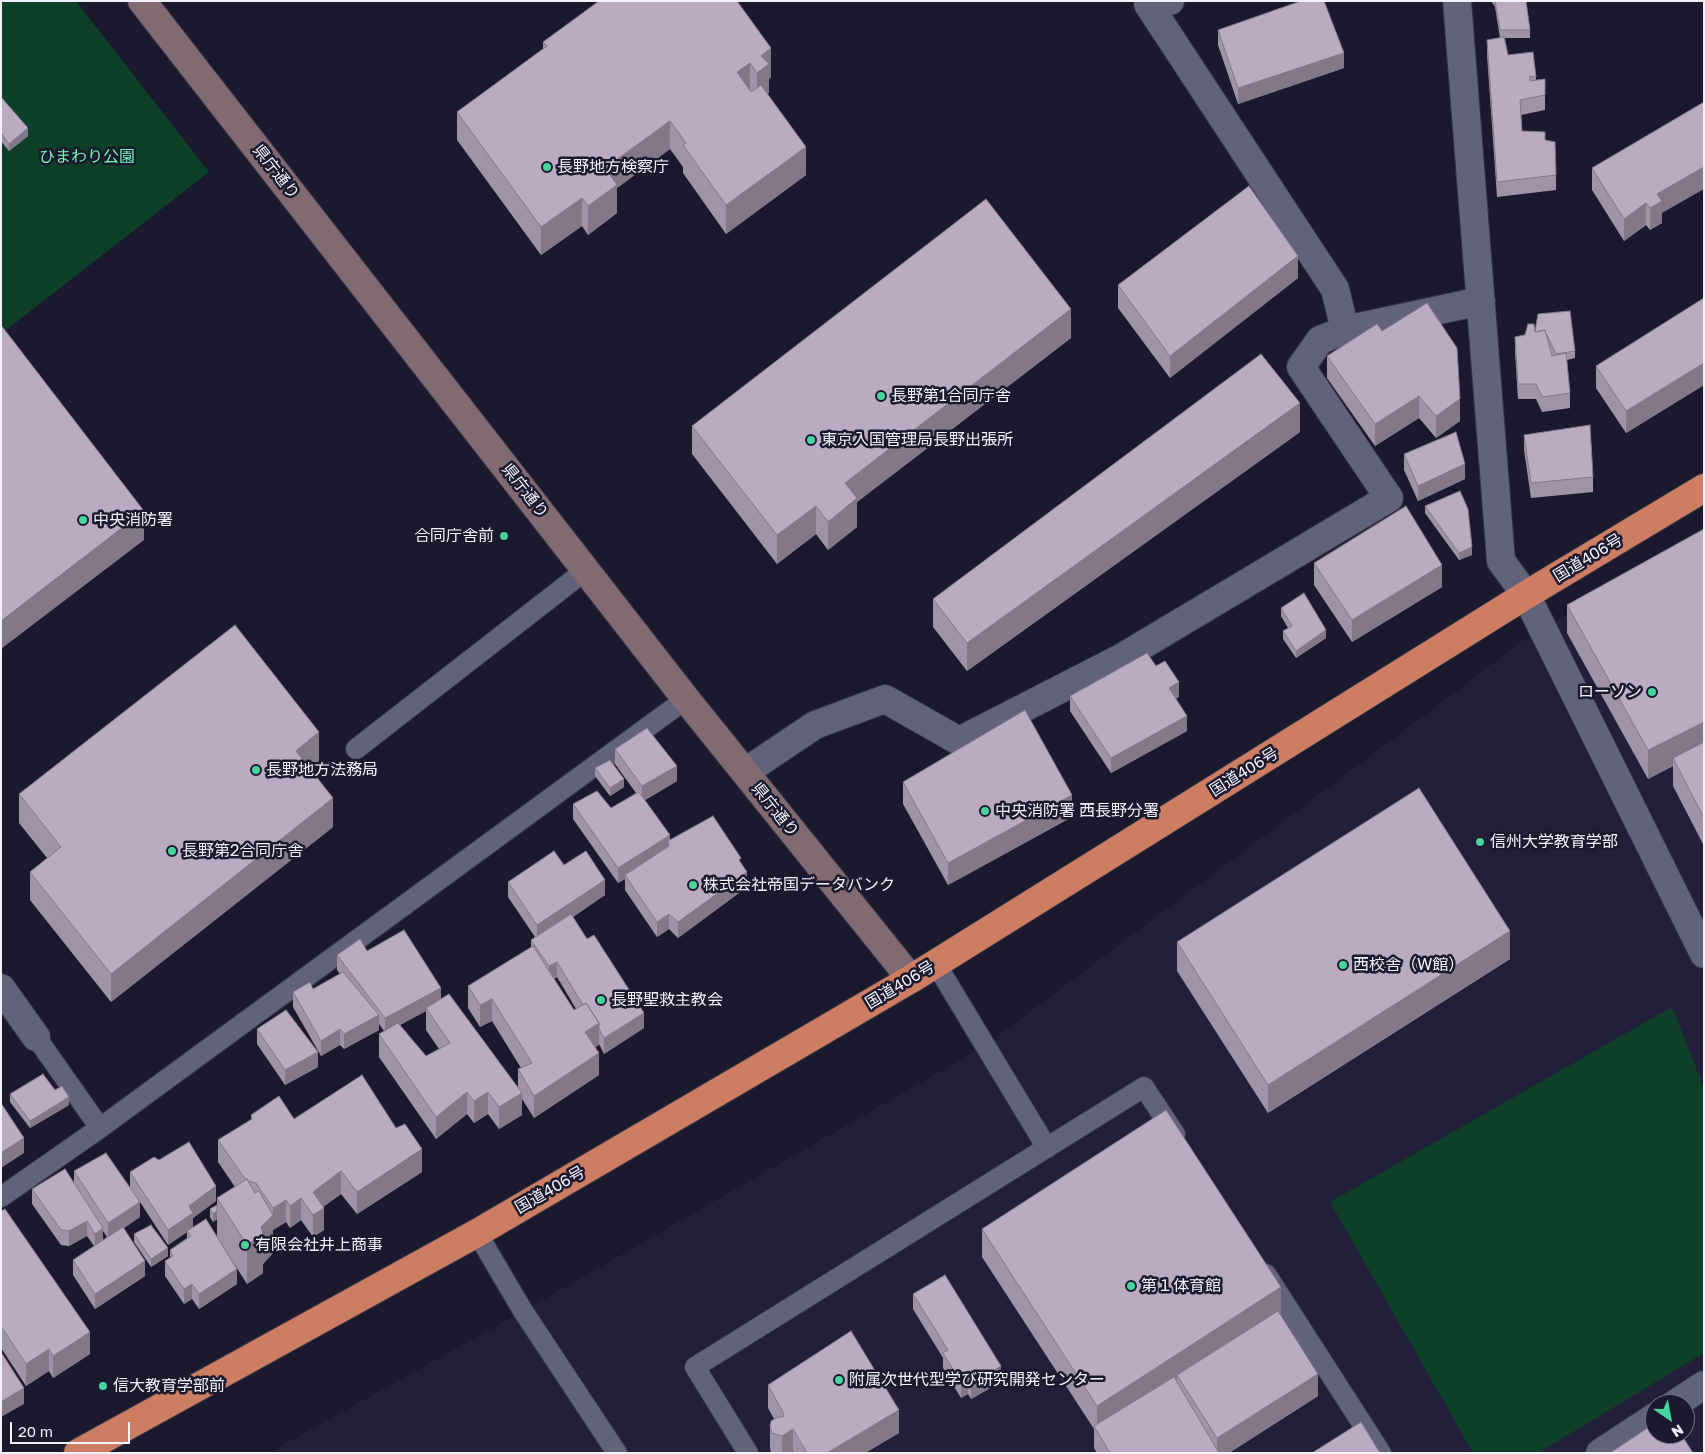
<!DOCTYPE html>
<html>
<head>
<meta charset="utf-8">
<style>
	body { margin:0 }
	#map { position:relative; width:1705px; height:1454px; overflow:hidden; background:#1a192d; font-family:"Golos Text",sans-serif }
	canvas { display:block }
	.frame { position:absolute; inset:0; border:2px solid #f2f2fd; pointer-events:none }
	.north { position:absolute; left:1645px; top:1394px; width:50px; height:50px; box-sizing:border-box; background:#1a192d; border:1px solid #707080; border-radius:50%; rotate:147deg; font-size:14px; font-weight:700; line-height:20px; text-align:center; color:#f2f2fd }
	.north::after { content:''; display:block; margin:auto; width:18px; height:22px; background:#47d49e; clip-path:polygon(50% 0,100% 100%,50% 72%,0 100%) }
	.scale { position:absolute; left:10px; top:1422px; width:120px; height:22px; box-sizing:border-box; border:2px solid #f2f2fd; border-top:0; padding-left:6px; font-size:15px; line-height:18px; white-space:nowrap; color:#f2f2fd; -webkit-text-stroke:4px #1a192d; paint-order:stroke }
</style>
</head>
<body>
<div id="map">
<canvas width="1705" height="1454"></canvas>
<div class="frame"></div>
<div class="north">N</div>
<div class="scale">20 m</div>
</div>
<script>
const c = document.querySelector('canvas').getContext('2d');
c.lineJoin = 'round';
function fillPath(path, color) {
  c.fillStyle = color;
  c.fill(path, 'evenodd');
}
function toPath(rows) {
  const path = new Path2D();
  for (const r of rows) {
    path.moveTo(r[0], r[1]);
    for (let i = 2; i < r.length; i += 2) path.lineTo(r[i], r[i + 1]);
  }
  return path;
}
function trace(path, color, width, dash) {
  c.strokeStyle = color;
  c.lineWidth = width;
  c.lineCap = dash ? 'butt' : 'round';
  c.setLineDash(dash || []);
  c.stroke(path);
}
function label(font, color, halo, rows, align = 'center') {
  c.font = font + ' "Golos Text","Noto Sans JP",sans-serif';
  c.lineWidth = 5;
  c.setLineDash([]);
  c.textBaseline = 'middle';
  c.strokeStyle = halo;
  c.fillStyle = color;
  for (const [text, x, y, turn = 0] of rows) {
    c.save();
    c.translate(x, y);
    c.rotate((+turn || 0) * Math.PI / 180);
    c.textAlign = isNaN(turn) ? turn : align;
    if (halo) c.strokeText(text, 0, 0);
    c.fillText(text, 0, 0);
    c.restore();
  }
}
fillPath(toPath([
	[1704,534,1704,1453,268,1453,523,1311,986,1045,1525,639],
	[1655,1404,1685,1404,1685,1434,1655,1434]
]), '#211f39');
fillPath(toPath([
	[1,1,76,1,209,172,1,334],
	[1672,1007,1704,1088,1704,1353,1538,1453,1473,1453,1330,1202]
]), '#0e3f29');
const lane = toPath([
	[356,749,586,570],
	[936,964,1047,1148],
	[36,1037,100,1128],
	[1,1197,100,1128,686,699],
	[477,1233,523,1311,617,1453],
	[1266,1274,1381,1453],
	[748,1453,695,1367,1144,1087,1175,1134]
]);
const street = toPath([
	[1170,1,1148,4,1335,289,1345,330,1481,301],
	[1457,1,1501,561,1526,595,1704,954],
	[745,772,815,725,885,699,959,741,1121,658,1389,498,1301,367,1320,340,1345,330],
	[1,988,36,1037],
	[1675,1404,1704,1385],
	[1600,1453,1655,1417]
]);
const secondary = toPath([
	[142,1,686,699,911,979]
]);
const highway = toPath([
	[78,1453,477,1233,911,979,1526,595,1704,488]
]);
trace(lane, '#353443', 22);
trace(street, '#353443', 30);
trace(secondary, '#353443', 30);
trace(highway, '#353443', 30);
trace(lane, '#62627a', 20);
trace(street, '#62627a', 28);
trace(secondary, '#826a73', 28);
trace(highway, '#cc7d62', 28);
fillPath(toPath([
	[737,1,771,77,769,79,769,93,767,94,806,175,726,234,683,173,683,167,670,149,617,188,617,213,588,235,582,226,541,255,457,140,457,112,543,49,543,42],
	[1491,1,1526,1,1530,30,1530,38,1505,38,1508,55,1536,77,1536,80,1545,79,1545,110,1521,115,1522,131,1545,140,1556,175,1556,190,1497,197,1487,55,1487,40,1500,38,1495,7],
	[1218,30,1344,68,1238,104,1218,45],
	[1,97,28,136,9,151,1,141],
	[1592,168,1662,213,1662,223,1650,230,1646,225,1624,241,1592,190],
	[1298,278,1170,378,1118,308,1118,285],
	[1704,298,1704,385,1626,433,1596,388,1596,366],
	[1538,314,1575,351,1575,358,1567,360,1570,393,1570,408,1542,412,1536,399,1518,399,1515,352,1515,337,1535,332],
	[1382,331,1460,421,1436,438,1419,418,1375,446,1327,378,1327,356],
	[1071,338,857,502,857,527,828,550,816,534,777,564,692,454,692,426],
	[1300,432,967,671,933,627,933,599],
	[1524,435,1593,477,1593,492,1531,498,1524,450],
	[1404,454,1465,479,1418,501,1404,470],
	[1425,506,1472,555,1459,560,1425,513],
	[1704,529,1704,846,1673,786,1673,766,1648,779,1567,633,1567,605],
	[1314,563,1442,587,1352,642,1314,585],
	[1281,608,1326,638,1296,658,1283,639,1283,631,1288,628,1281,616],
	[1070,696,1179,697,1176,698,1187,731,1111,773,1070,711],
	[615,749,677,781,645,800,670,840,741,864,747,887,678,938,669,929,657,937,625,890,625,879,618,883,573,819,573,804,611,808,636,793,615,764],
	[319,761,310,768,333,827,111,1002,30,900,30,872,47,858,19,823,19,794],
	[595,768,624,787,610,796,595,776],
	[903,782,1072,817,948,885,903,804],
	[564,865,605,895,573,917,644,1028,604,1054,599,1044,595,1047,599,1075,534,1118,522,1099,522,1115,499,1129,488,1114,474,1123,467,1114,436,1139,379,1057,379,1034,384,1031,379,1024,379,1030,344,1049,340,1045,321,1056,293,1007,293,992,313,989,340,974,337,970,337,955,367,951,441,999,518,1087,518,1069,521,1068,492,1021,480,1027,468,1008,468,986,531,948,531,940,535,937,508,897,508,882],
	[557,977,576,1009,574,1010,554,979],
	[426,1011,426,1030,439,1049,426,1056,400,1025],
	[1177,942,1510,959,1268,1113,1177,971],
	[257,1029,318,1067,285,1085,257,1044],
	[55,1090,69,1105,30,1128,10,1102,10,1094],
	[251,1115,294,1119,422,1172,357,1214,341,1194,323,1207,324,1230,313,1237,301,1220,290,1228,286,1222,273,1230,273,1253,263,1264,263,1273,247,1284,217,1237,217,1219,213,1222,210,1217,210,1209,217,1205,217,1198,235,1187,218,1162,218,1140,251,1120],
	[74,1171,130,1187,130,1172,216,1201,193,1218,193,1227,237,1284,199,1309,192,1299,184,1304,165,1276,165,1261,170,1258,170,1250,187,1238,187,1232,168,1245,140,1202,140,1217,124,1228,145,1276,95,1309,73,1275,73,1260,94,1246,87,1236,69,1246,61,1245,32,1204,32,1189,74,1182],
	[103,1231,107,1237,103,1240],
	[1,1211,90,1354,53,1378,49,1371,26,1386,1,1348],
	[982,1229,1281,1316,1318,1396,1229,1453,1097,1453,1094,1448,1094,1429,982,1257],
	[134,1234,168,1256,151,1267,134,1242],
	[913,1294,1001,1382,971,1399,968,1394,961,1398,943,1368,943,1358,913,1309],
	[768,1385,899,1433,865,1453,794,1453,793,1451,791,1453,771,1453,770,1448,770,1426,774,1419,768,1408]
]), '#a093a8');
fillPath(toPath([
	[771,48,771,77,769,79,769,93,757,101,757,73,761,56],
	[1344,53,1344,68,1238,104,1238,88],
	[750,63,750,91,737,72],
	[670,121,670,149,617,188,617,213,588,235,588,206,605,168],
	[28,128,28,136,9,151,9,144],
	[806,147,806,175,726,234,726,205],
	[1704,167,1704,189,1662,213,1662,223,1650,230,1650,208,1657,194],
	[582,198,582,226,541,255,541,227],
	[1646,203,1646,225,1624,241,1624,219],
	[1298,256,1298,278,1170,378,1170,356],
	[1071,309,1071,338,857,502,857,527,828,550,828,522,845,483],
	[1704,363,1704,385,1626,433,1626,411],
	[1419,396,1419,418,1375,446,1375,424],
	[1460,399,1460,421,1436,438,1436,416],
	[1300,403,1300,432,967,671,967,643],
	[1465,464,1465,479,1418,501,1418,486],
	[816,506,816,534,777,564,777,535],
	[144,511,144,540,1,649,1,621],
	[1472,547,1472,555,1459,560,1459,553],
	[1442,565,1442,587,1352,642,1352,620],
	[1326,630,1326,638,1296,658,1296,651],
	[1179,682,1179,697,1169,703,1169,688],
	[1187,716,1187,731,1111,773,1111,758],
	[1704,722,1704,750,1673,758,1673,766,1648,779,1648,750],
	[319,732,319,761,296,780,296,751],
	[677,766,677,781,642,802,642,786],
	[624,779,624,787,610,796,610,788],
	[1072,795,1072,817,948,885,948,863],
	[333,798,333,827,111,1002,111,974],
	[670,835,670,850,668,841,668,851,625,875,625,879,618,883,618,868],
	[747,872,747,887,678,938,678,922],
	[605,880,605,895,537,940,537,925],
	[669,914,669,929,657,937,657,922],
	[1510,931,1510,959,1268,1113,1268,1085],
	[557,962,557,977,549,981,549,966],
	[441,988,441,1003,426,1008,426,1011,385,1033,385,1018],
	[492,999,492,1021,480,1027,480,1005],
	[644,1013,644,1028,604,1054,604,1038],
	[379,1015,379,1030,344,1049,344,1034],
	[599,1023,599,1045,585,1054,585,1032],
	[340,1029,340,1045,321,1056,321,1041],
	[318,1052,318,1067,285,1085,285,1070],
	[599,1053,599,1075,534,1118,534,1096],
	[467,1092,467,1114,436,1139,436,1117],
	[488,1092,488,1114,474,1123,474,1101],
	[522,1093,522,1115,499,1129,499,1107],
	[69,1097,69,1105,30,1128,30,1121],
	[24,1138,24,1153,1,1168,1,1153],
	[422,1149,422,1172,357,1214,357,1192],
	[341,1171,341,1194,313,1214,313,1192],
	[216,1186,216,1201,193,1218,193,1228,168,1245,168,1230,189,1206],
	[301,1198,301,1220,290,1228,290,1206],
	[286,1200,286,1222,273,1230,273,1253,263,1264,263,1273,247,1284,247,1245,261,1227,273,1215,273,1208],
	[140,1202,140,1217,108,1238,108,1223],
	[324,1208,324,1230,313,1237,313,1215],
	[217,1211,217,1219,213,1222,213,1214],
	[87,1221,87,1236,69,1246,69,1231],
	[103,1228,103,1243,95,1249,95,1234],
	[168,1248,168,1256,151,1267,151,1259],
	[145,1261,145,1276,95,1309,95,1294],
	[237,1269,237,1284,199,1309,199,1294],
	[192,1284,192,1299,184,1304,184,1289],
	[1281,1287,1281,1316,1177,1375,1177,1383,1097,1432,1097,1406],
	[90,1332,90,1354,53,1378,53,1356],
	[49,1349,49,1371,26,1386,26,1364],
	[1001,1366,1001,1382,971,1399,971,1384],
	[1318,1374,1318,1396,1229,1453,1217,1453,1217,1438],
	[968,1379,968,1394,961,1398,961,1382],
	[24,1388,24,1404,1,1417,1,1402],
	[899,1410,899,1433,865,1453,827,1453],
	[793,1429,793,1451,791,1453,782,1453,782,1436]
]), '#827888');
const building = toPath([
	[599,1,737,1,771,48,761,56,769,64,757,73,750,63,737,72,751,92,761,85,806,147,726,205,683,145,686,143,670,121,605,168,617,185,588,206,582,198,541,227,457,112,547,46,543,42,599,1],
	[1301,1,1324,1,1344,53,1238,88,1218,30,1301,1],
	[1495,1,1526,1,1530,30,1500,30,1495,1],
	[1504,37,1508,55,1533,52,1536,77,1530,76,1530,81,1545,79,1545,95,1520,100,1522,131,1545,132,1545,140,1555,142,1556,175,1497,182,1487,40,1504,37],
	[1,97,28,128,9,144,1,133,1,97],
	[1704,102,1704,167,1657,194,1662,201,1650,208,1646,203,1624,219,1592,168,1704,102],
	[1249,186,1298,256,1170,356,1118,285,1249,186],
	[986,199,1071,309,845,483,857,498,828,522,816,506,777,535,692,426,986,199],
	[1704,298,1704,363,1626,411,1596,366,1704,298],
	[1427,303,1457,348,1460,399,1436,416,1419,396,1375,424,1327,356,1377,324,1382,331,1427,303],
	[1570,311,1575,351,1556,354,1547,335,1546,335,1545,330,1535,332,1538,314,1570,311],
	[1528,324,1534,324,1535,332,1545,330,1552,356,1566,353,1570,393,1542,397,1536,384,1518,384,1515,337,1525,335,1528,324],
	[1,325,144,511,1,621,1,325],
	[1261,354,1300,403,967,643,933,599,1261,354],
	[1590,425,1593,477,1531,483,1524,435,1590,425],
	[1456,432,1465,464,1418,486,1404,454,1456,432],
	[1460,491,1468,509,1472,547,1459,553,1425,506,1460,491],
	[1406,506,1442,565,1352,620,1314,563,1406,506],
	[1704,529,1704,722,1648,750,1567,605,1704,529],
	[1304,593,1326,630,1296,651,1283,631,1292,626,1281,608,1304,593],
	[235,625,319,732,296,751,333,798,111,974,30,872,61,847,19,794,235,625],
	[1147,653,1156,666,1165,661,1179,682,1169,688,1187,716,1111,758,1070,696,1147,653],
	[1025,710,1072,795,948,863,903,782,1025,710],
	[647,728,677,766,642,786,615,749,647,728],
	[1704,742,1704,818,1673,758,1704,742],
	[610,760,624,779,610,788,595,768,610,760],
	[1419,788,1510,931,1268,1085,1177,942,1419,788],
	[597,791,611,808,639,792,670,835,618,868,573,804,597,791],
	[713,816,741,858,739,860,747,872,678,922,669,914,657,922,625,875,669,846,668,841,713,816],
	[554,851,564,865,586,851,605,880,537,925,508,882,554,851],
	[571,914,587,939,594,935,644,1013,604,1038,599,1029,599,1023,586,1003,583,1005,557,962,549,966,531,940,571,914],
	[404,930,441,988,385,1018,337,955,360,939,367,951,404,930],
	[533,946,574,1010,586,1003,599,1023,585,1032,599,1053,534,1096,518,1069,532,1063,492,999,480,1005,468,986,533,946],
	[343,972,379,1015,344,1034,340,1029,321,1041,293,992,310,982,313,989,343,972],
	[449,994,522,1093,499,1107,488,1092,474,1101,467,1092,436,1117,379,1034,398,1023,426,1056,450,1043,426,1008,449,994],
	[286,1010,318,1052,285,1070,257,1029,286,1010],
	[43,1074,55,1090,62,1086,69,1097,30,1121,10,1094,43,1074],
	[362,1075,396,1128,405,1124,422,1149,357,1192,341,1171,313,1192,324,1208,313,1215,301,1198,290,1206,286,1200,273,1208,256,1183,248,1181,247,1179,246,1180,218,1140,252,1119,251,1115,279,1096,294,1119,362,1075],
	[1,1103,24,1138,1,1153,1,1103],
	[1166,1110,1281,1287,1097,1406,982,1229,1166,1110],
	[189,1142,216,1186,189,1206,193,1213,168,1230,130,1172,154,1157,159,1160,189,1142],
	[106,1153,140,1202,108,1223,74,1171,106,1153],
	[65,1169,103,1228,95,1234,87,1221,69,1231,61,1230,32,1189,65,1169],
	[247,1179,255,1193,259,1191,273,1215,261,1227,263,1234,247,1245,217,1198,247,1179],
	[217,1205,217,1211,213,1214,210,1209,217,1205],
	[5,1209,90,1332,53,1356,49,1349,26,1364,1,1326,1,1211,5,1209],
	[206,1219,237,1269,199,1294,192,1284,184,1289,165,1261,173,1256,170,1250,191,1236,187,1231,206,1219],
	[151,1225,168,1248,151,1259,134,1234,151,1225],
	[123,1227,145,1261,95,1294,73,1260,123,1227],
	[945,1275,1001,1366,971,1384,968,1379,961,1382,943,1353,948,1350,913,1294,945,1275],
	[1278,1311,1318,1374,1217,1438,1177,1375,1278,1311],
	[851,1331,899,1410,827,1453,807,1453,793,1429,782,1436,772,1433,770,1426,771,1421,778,1417,783,1417,784,1414,768,1385,851,1331],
	[1,1352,24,1388,1,1402,1,1352],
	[1174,1377,1219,1453,1110,1453,1094,1426,1174,1377],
	[1361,1422,1380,1453,1312,1453,1361,1422],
	[1655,1423,1655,1434,1681,1434,1693,1453,1610,1453,1655,1423]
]);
fillPath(building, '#baabc3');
trace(building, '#827888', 1);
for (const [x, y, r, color] of [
	[547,167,5,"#47d49e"],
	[881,396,5,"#47d49e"],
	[811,440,5,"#47d49e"],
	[83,520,5,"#47d49e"],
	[504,536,5,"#47d49e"],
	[1652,692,5,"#47d49e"],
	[256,770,5,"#47d49e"],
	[985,811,5,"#47d49e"],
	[1480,842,5,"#47d49e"],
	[172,851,5,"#47d49e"],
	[693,885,5,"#47d49e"],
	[1343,965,5,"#47d49e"],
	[601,1000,5,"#47d49e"],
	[245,1245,5,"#47d49e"],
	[1131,1286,5,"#47d49e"],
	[839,1380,5,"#47d49e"],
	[103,1386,5,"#47d49e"]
]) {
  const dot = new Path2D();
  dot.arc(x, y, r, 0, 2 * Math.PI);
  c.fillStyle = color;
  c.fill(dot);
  trace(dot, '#1a192d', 2);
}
label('16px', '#72f9b5', '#1a192d', [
	["ひまわり公園",87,157]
]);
label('16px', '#f2f2fd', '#1a192d', [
	["長野地方検察庁",557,167],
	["長野第1合同庁舎",891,396],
	["東京入国管理局長野出張所",821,440],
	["中央消防署",93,520],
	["合同庁舎前",494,536,"right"],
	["ローソン",1642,692,"right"],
	["長野地方法務局",266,770],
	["中央消防署 西長野分署",995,811],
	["信州大学教育学部",1490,842],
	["長野第2合同庁舎",182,851],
	["株式会社帝国データバンク",703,885],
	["西校舎（W館）",1353,965],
	["長野聖救主教会",611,1000],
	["有限会社井上商事",255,1245],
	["第１体育館",1141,1286],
	["附属次世代型学び研究開発センター",849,1380],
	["信大教育学部前",113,1386]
], 'left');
label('16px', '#f2f2fd', '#1a192d', [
	["県庁通り",276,172,52],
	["県庁通り",525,491,52],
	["国道406号",1588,558,-31],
	["国道406号",1244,772,-32],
	["県庁通り",775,810,51],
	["国道406号",900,985,-31],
	["国道406号",550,1190,-30]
]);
</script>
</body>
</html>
